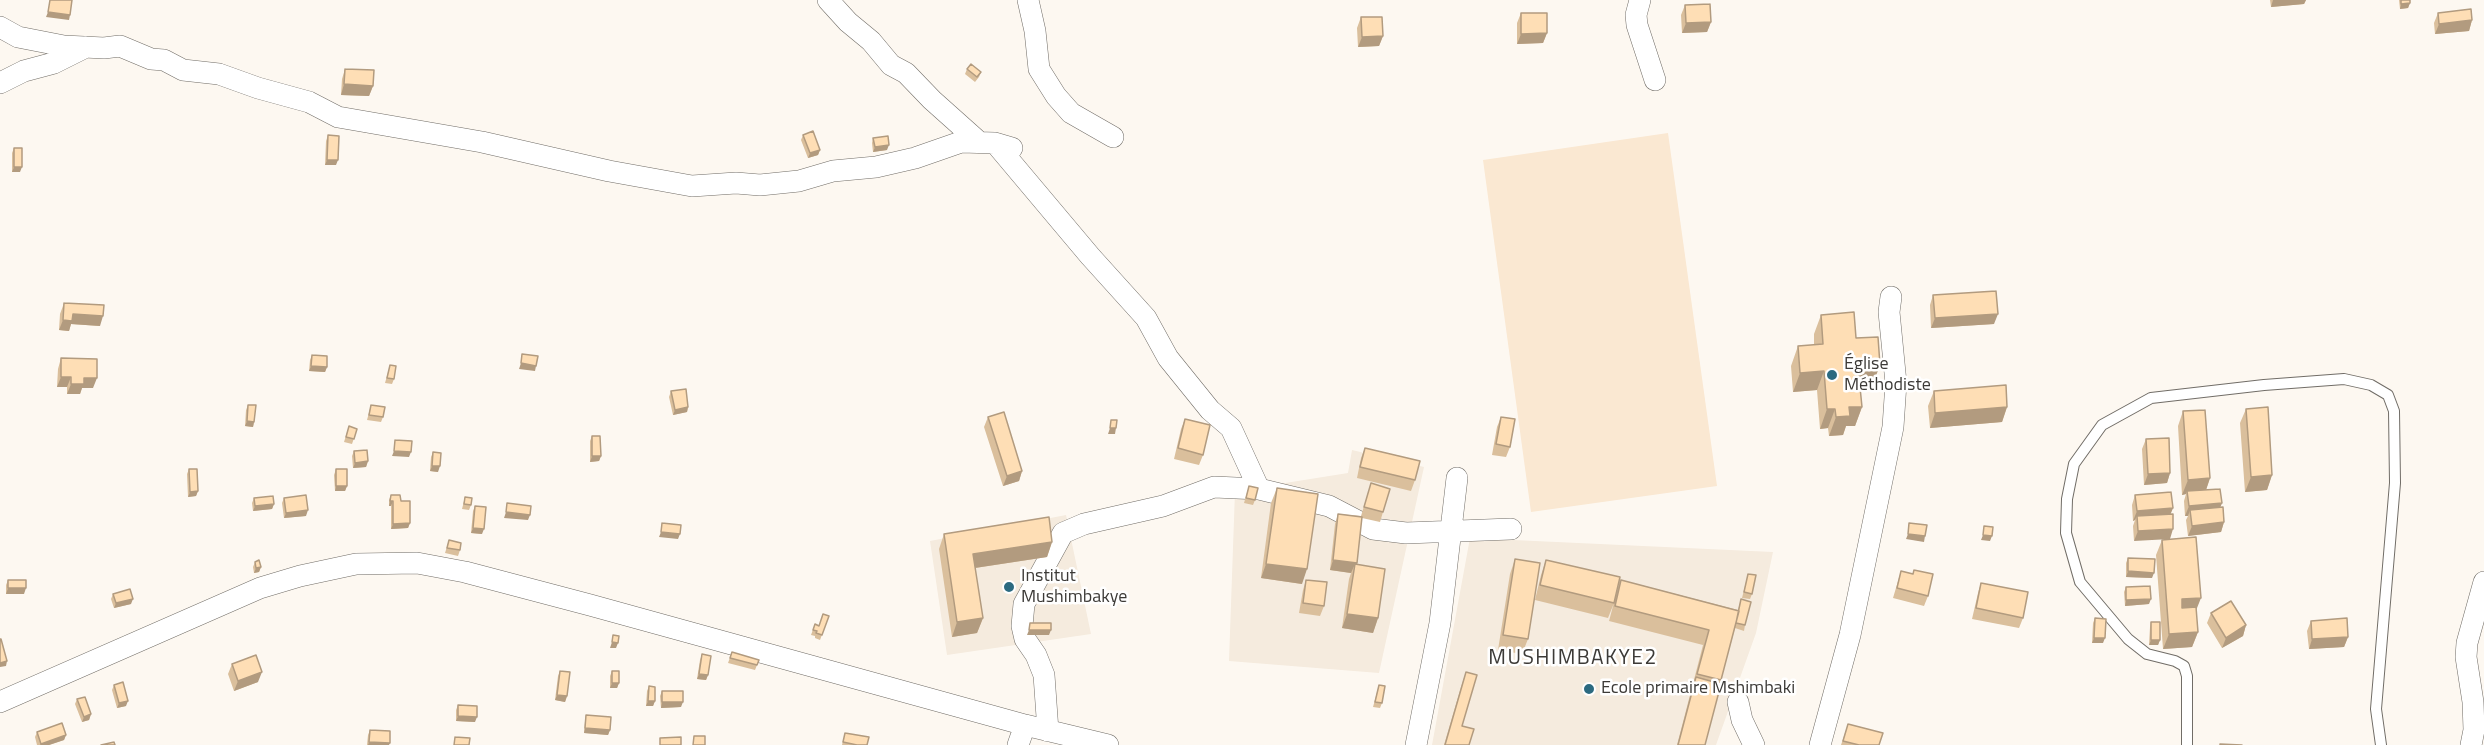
<!DOCTYPE html>
<html>
<head>
<meta charset="utf-8">
<style>
	body { margin:0 }
	canvas { display:block; background:#fdf8f1 }
</style>
</head>
<body>
<canvas width="2484" height="745"></canvas>
<script>
const c = document.querySelector('canvas').getContext('2d');
c.lineJoin = 'round';
function fillPath(path, color) {
  c.fillStyle = color;
  c.fill(path, 'evenodd');
}
function toPath(rows) {
  const path = new Path2D();
  for (const r of rows) {
    path.moveTo(r[0], r[1]);
    for (let i = 2; i < r.length; i += 2) path.lineTo(r[i], r[i + 1]);
  }
  return path;
}
function trace(path, color, width, dash) {
  c.strokeStyle = color;
  c.lineWidth = width;
  c.lineCap = dash ? 'butt' : 'round';
  c.setLineDash(dash || []);
  c.stroke(path);
}
function label(font, color, halo, rows, align = 'center') {
  c.font = font + ' "Titillium Web",sans-serif';
  c.lineWidth = 5;
  c.setLineDash([]);
  c.textBaseline = 'middle';
  c.strokeStyle = halo;
  c.fillStyle = color;
  for (const [text, x, y, turn = 0] of rows) {
    c.save();
    c.translate(x, y);
    c.rotate((+turn || 0) * Math.PI / 180);
    c.textAlign = isNaN(turn) ? turn : align;
    if (halo) c.strokeText(text, 0, 0);
    c.fillText(text, 0, 0);
    c.restore();
  }
}
fillPath(toPath([
	[1352,450,1424,467,1379,673,1229,661,1235,491,1348,473],
	[1066,515,1091,634,947,655,930,541],
	[1470,538,1773,552,1756,633,1716,745,1432,745]
]), '#f5ebde');
fillPath(toPath([
	[1668,133,1717,486,1531,512,1483,160]
]), '#fae8d2');
const service = toPath([
	[2187,745,2187,676,2184,666,2175,661,2147,654,2128,639,2080,582,2066,533,2067,499,2074,464,2102,425,2151,398,2264,385,2344,379,2371,385,2388,395,2394,411,2395,483,2376,709,2381,745]
]);
const minor = toPath([
	[828,0,848,22,871,41,891,65,906,73,932,100,979,142],
	[1028,0,1035,31,1039,69,1056,96,1071,113,1113,137],
	[1640,0,1636,15,1637,25,1655,80],
	[0,27,18,37,64,46,104,48,120,46,151,59,164,60,183,70,219,74,258,88,309,102,338,117,482,142,609,171,692,186,736,183,760,185,799,181,833,171,876,167,915,158,961,142,995,143,1012,148],
	[0,83,24,71,54,63,86,47],
	[995,143,1090,256,1146,318,1168,358,1210,410,1231,428,1259,489],
	[0,702,260,588,300,576,356,564,417,563,465,572,590,605,1025,725,1108,745],
	[1738,702,1742,720,1754,745],
	[1048,731,1044,675,1036,655,1025,639,1022,626,1024,604,1063,533,1084,524,1163,506,1214,487,1259,489,1329,506,1373,529,1406,533,1511,529],
	[1018,745,1025,725],
	[1416,745,1440,623,1457,478],
	[1820,745,1850,635,1893,427,1896,383,1889,312,1891,297],
	[2471,745,2474,730,2473,702,2466,657,2467,643,2484,582]
]);
trace(service, '#716d67', 12);
trace(minor, '#716d67', 22);
trace(service, '#fff', 10);
trace(minor, '#fff', 21);
fillPath(toPath([
	[2270,0,2306,0,2304,4,2271,7],
	[2399,0,2410,0,2410,3,2408,8,2400,9],
	[1685,5,1711,22,1707,32,1682,33,1681,15],
	[1521,13,1547,33,1543,43,1517,44,1517,23],
	[2438,13,2472,20,2469,31,2435,34,2434,23],
	[1361,17,1383,36,1379,46,1358,47,1357,28],
	[345,69,373,86,369,96,341,95,342,79],
	[967,69,981,72,979,77,975,82,965,74],
	[328,135,336,165,325,165,326,141],
	[803,135,820,150,818,155,808,158,801,140],
	[873,138,887,150,873,152,872,143],
	[14,148,20,172,12,172,12,153],
	[1933,295,1994,324,1931,328,1930,305],
	[64,303,100,326,71,324,69,331,59,330,60,314],
	[1821,315,1856,338,1873,384,1860,385,1862,407,1855,426,1846,426,1843,435,1829,436,1828,428,1820,429,1817,390,1793,392,1791,366,1798,346,1814,345,1814,334],
	[312,355,327,367,325,372,309,371,310,360],
	[61,358,93,388,82,388,80,394,67,394,67,387,57,387,58,369],
	[390,365,394,379,392,384,385,383],
	[671,391,688,407,687,412,673,415,669,397],
	[1934,391,2007,407,2002,422,1930,428,1928,406],
	[248,405,254,422,253,427,245,426,246,410],
	[371,405,383,417,381,422,367,420],
	[2246,409,2272,475,2267,490,2245,492,2240,423],
	[2183,411,2210,478,2206,490,2222,503,2220,507,2224,522,2221,532,2188,536,2186,520,2188,516,2185,516,2184,501,2186,494,2182,495,2178,426],
	[988,417,1022,471,1019,481,1003,486,984,427],
	[1501,417,1510,447,1506,457,1492,455,1497,427],
	[1185,419,1203,455,1199,465,1174,459,1181,429],
	[349,426,357,429,352,444,344,442],
	[592,436,601,456,599,461,590,462,590,441],
	[2146,439,2170,473,2167,483,2144,485,2142,449],
	[1365,448,1415,480,1411,491,1357,478,1361,458],
	[354,451,368,461,366,467,353,468,352,456],
	[433,452,438,472,430,471,431,457],
	[189,469,198,491,196,496,188,497,187,474],
	[336,469,347,486,345,491,335,491,334,475],
	[1371,483,1383,512,1380,522,1362,518,1356,564,1378,618,1373,633,1342,628,1349,579,1351,573,1330,570,1335,524,1338,514,1361,516],
	[1249,486,1255,500,1253,505,1244,503],
	[1277,488,1302,584,1261,578,1271,503],
	[391,495,410,523,408,528,391,529,391,506,389,506,389,500],
	[2135,495,2173,508,2170,514,2134,541,2133,526,2135,520,2133,521,2132,505],
	[465,497,471,505,469,510,462,509],
	[254,498,274,504,272,509,253,511,252,503],
	[284,498,306,516,284,518,282,503],
	[475,506,482,534,471,533,473,511],
	[944,534,1052,542,1047,557,975,568,983,618,977,633,952,637,939,549],
	[449,540,460,550,458,556,445,553],
	[2162,540,2196,610,2198,632,2192,647,2163,649,2156,555],
	[2128,558,2152,578,2126,577,2126,563],
	[1515,559,1528,639,1522,654,1498,650,1510,574],
	[1546,560,1614,603,1608,618,1535,600,1541,575],
	[255,562,261,567,259,572,254,573,253,567],
	[1901,571,1928,596,1924,606,1893,598],
	[1748,574,1752,594,1750,599,1742,598],
	[8,580,24,594,6,594,6,585],
	[1306,580,1324,606,1320,616,1299,613,1303,590],
	[1621,580,1738,610,1741,599,1745,625,1744,631,1735,628,1720,683,1705,745,1677,745,1703,645,1609,621,1616,595],
	[1981,583,2023,618,2019,628,1972,619,1978,593],
	[2126,587,2149,604,2125,606,2124,592],
	[113,594,131,604,114,608,111,599],
	[2211,613,2246,625,2243,636,2222,648,2207,623],
	[829,616,820,640,815,638,815,636,811,635,815,624,819,626],
	[2095,618,2103,643,2092,643,2093,623],
	[2311,621,2348,637,2344,647,2309,649,2307,631],
	[2151,622,2160,640,2158,645,2149,645,2150,627],
	[732,652,759,660,755,670,728,663],
	[702,654,708,675,706,680,697,679,700,660],
	[232,664,258,682,234,691,228,674],
	[560,671,567,696,565,702,555,700,558,676],
	[612,671,619,683,617,688,610,688,610,676],
	[1466,672,1462,726,1469,745,1444,745,1461,687],
	[114,685,126,706,117,708,112,690],
	[1379,685,1382,703,1380,708,1373,707],
	[649,686,655,701,653,706,646,706,647,691],
	[662,691,681,707,661,708,660,696],
	[77,699,91,714,89,720,82,722,75,704],
	[458,705,475,722,456,721,456,710],
	[586,715,610,730,608,735,584,733,585,721],
	[1848,724,1879,745,1841,745],
	[370,730,389,745,367,745,368,735],
	[37,732,66,735,64,740,49,745,37,745,35,737],
	[845,733,867,745,842,745]
]), '#dabf9c');
fillPath(toPath([
	[2273,0,2306,0,2304,4,2271,7],
	[2410,3,2408,8,2400,9,2401,4],
	[48,12,70,15,69,20,46,17],
	[2472,20,2469,31,2435,34,2439,24],
	[1711,22,1707,32,1682,33,1686,23],
	[1547,33,1543,43,1517,44,1521,34],
	[1383,36,1379,46,1358,47,1362,37],
	[344,84,373,86,369,96,341,95],
	[889,145,887,150,873,152,875,147],
	[820,150,818,155,808,158,810,153],
	[327,160,338,160,336,165,325,165],
	[14,167,22,167,20,172,12,172],
	[73,314,103,316,100,326,71,324,69,331,59,330,63,320],
	[1998,314,1994,324,1931,328,1935,318],
	[521,363,536,366,535,371,519,369],
	[1880,365,1873,384,1851,386,1858,367],
	[311,366,327,367,325,372,309,371],
	[1824,371,1817,390,1793,392,1800,373],
	[61,377,71,377,67,387,57,387],
	[84,378,97,378,93,388,82,388,80,394,67,394,71,384],
	[688,407,687,412,673,415,675,410],
	[1849,407,1862,407,1855,426,1846,426,1843,435,1829,436,1836,417],
	[2007,407,2002,422,1930,428,1935,413],
	[1827,409,1835,409,1828,428,1820,429],
	[247,421,254,422,253,427,245,426],
	[1110,428,1116,428,1115,434,1108,434],
	[394,451,411,452,409,457,392,456],
	[592,456,601,456,599,461,590,462],
	[368,461,366,467,353,468,355,463],
	[432,466,440,466,438,472,430,471],
	[1022,471,1019,481,1003,486,1007,476],
	[2170,473,2167,483,2144,485,2148,474],
	[2272,475,2267,490,2245,492,2251,477],
	[2210,478,2205,493,2187,491,2186,494,2182,495,2188,480],
	[336,486,347,486,345,491,335,491],
	[198,491,196,496,188,497,190,492],
	[390,501,393,501,391,506,389,506],
	[2222,503,2218,513,2190,510,2188,516,2185,516,2189,506],
	[274,504,272,509,253,511,255,506],
	[2173,508,2169,518,2137,516,2135,520,2133,521,2137,511],
	[308,510,306,516,284,518,286,513],
	[506,512,530,515,528,520,504,518],
	[2224,522,2221,532,2188,536,2192,526],
	[410,523,408,528,391,529,393,524],
	[473,528,484,529,482,534,471,533],
	[2173,529,2170,539,2134,541,2138,531],
	[661,532,680,534,678,539,659,537],
	[1908,534,1925,536,1924,542,1906,539],
	[1983,535,1992,536,1990,541,1981,540],
	[1052,542,1047,557,968,569,973,554],
	[1333,560,1357,563,1354,571,1355,564,1351,573,1330,570],
	[1266,564,1307,569,1302,584,1261,578],
	[261,567,259,572,254,573,256,568],
	[2128,571,2154,573,2152,578,2126,577],
	[8,588,26,588,24,594,6,594],
	[2201,598,2195,613,2177,614,2182,599],
	[133,599,131,604,114,608,116,603],
	[2151,599,2149,604,2125,606,2126,600],
	[1347,614,1378,618,1373,633,1342,628],
	[983,618,977,633,952,637,957,622],
	[2246,625,2243,636,2222,648,2226,638],
	[1029,630,1051,630,1049,635,1027,635],
	[2198,632,2192,647,2163,649,2169,634],
	[2348,637,2344,647,2309,649,2312,639],
	[2094,638,2105,638,2103,643,2092,643],
	[2151,640,2160,640,2158,645,2149,645],
	[612,642,618,643,616,648,610,648],
	[7,661,6,666,0,667,0,663],
	[262,672,258,682,234,691,238,681],
	[699,674,708,675,706,680,697,679],
	[612,683,619,683,617,688,610,688],
	[557,695,567,696,565,702,555,700],
	[128,701,126,706,117,708,119,703],
	[648,701,655,701,653,706,646,706],
	[662,702,683,702,681,707,661,708],
	[91,714,89,720,82,722,84,717],
	[458,716,477,717,475,722,456,721],
	[585,728,610,730,608,735,584,733],
	[66,735,64,740,49,745,40,745,41,744],
	[369,742,390,743,389,745,368,745]
]), '#b29b7f');
const building = toPath([
	[50,0,72,0,70,15,48,12,50,0],
	[2401,0,2410,0,2410,3,2401,4,2401,0],
	[1710,4,1711,22,1686,23,1685,5,1710,4],
	[2471,9,2472,20,2439,24,2438,13,2471,9],
	[1521,13,1547,13,1547,33,1521,34,1521,13],
	[1361,17,1382,17,1383,36,1362,37,1361,17],
	[971,64,981,72,977,77,967,69,971,64],
	[345,69,374,70,373,86,344,84,345,69],
	[813,131,820,150,810,153,803,135,813,131],
	[328,135,339,136,338,160,327,160,328,135],
	[888,136,889,145,875,147,873,138,888,136],
	[14,148,22,148,22,167,14,167,14,148],
	[1996,291,1998,314,1935,318,1933,295,1996,291],
	[64,303,104,305,103,316,73,314,72,321,63,320,64,303],
	[1854,312,1856,338,1878,337,1880,365,1858,367,1862,407,1849,407,1850,416,1836,417,1835,409,1827,409,1824,371,1800,373,1798,346,1823,344,1821,315,1854,312],
	[522,354,538,356,536,366,521,363,522,354],
	[312,355,327,356,327,367,311,366,312,355],
	[61,358,97,359,97,378,84,378,84,384,71,384,71,377,61,377,61,358],
	[390,365,396,366,394,379,387,378,390,365],
	[2006,385,2007,407,1935,413,1934,391,2006,385],
	[686,389,688,407,675,410,671,391,686,389],
	[248,405,256,405,254,422,247,421,248,405],
	[371,405,385,407,383,417,369,415,371,405],
	[2268,407,2272,475,2251,477,2246,409,2268,407],
	[2205,410,2210,478,2188,480,2183,411,2205,410],
	[1004,412,1022,471,1007,476,988,417,1004,412],
	[1501,417,1515,419,1510,447,1496,444,1501,417],
	[1185,419,1210,425,1203,455,1178,448,1185,419],
	[1111,420,1117,420,1116,428,1110,428,1111,420],
	[349,426,357,429,354,439,346,437,349,426],
	[592,436,600,436,601,456,592,456,592,436],
	[2169,438,2170,473,2148,474,2146,439,2169,438],
	[395,440,412,441,411,452,394,451,395,440],
	[1365,448,1420,461,1415,480,1360,467,1365,448],
	[367,450,368,461,355,463,354,451,367,450],
	[433,452,441,453,440,466,432,466,433,452],
	[189,469,197,469,198,491,190,492,189,469],
	[336,469,347,469,347,486,336,486,336,469],
	[1371,483,1390,489,1383,512,1364,507,1371,483],
	[1249,486,1258,488,1255,500,1246,498,1249,486],
	[1277,488,1318,494,1307,569,1266,564,1277,488],
	[2220,489,2222,503,2189,506,2187,491,2220,489],
	[2171,492,2173,508,2137,511,2135,495,2171,492],
	[306,495,308,510,286,513,284,498,306,495],
	[391,495,400,495,401,501,410,501,410,523,393,524,393,501,390,501,391,495],
	[273,496,274,504,255,506,254,498,273,496],
	[465,497,472,498,471,505,464,504,465,497],
	[507,503,531,506,530,515,506,512,507,503],
	[475,506,486,507,484,529,473,528,475,506],
	[2223,507,2224,522,2192,526,2190,510,2223,507],
	[1338,514,1362,517,1357,563,1333,560,1338,514],
	[2173,514,2173,529,2138,531,2137,516,2173,514],
	[1049,517,1052,542,973,554,983,618,957,622,944,534,1049,517],
	[662,523,681,525,680,534,661,532,662,523],
	[1909,523,1927,525,1925,536,1908,534,1909,523],
	[1984,526,1993,527,1992,536,1983,535,1984,526],
	[2196,537,2201,598,2182,599,2182,608,2196,607,2198,632,2169,634,2162,540,2196,537],
	[449,540,461,543,460,550,447,548,449,540],
	[2128,558,2155,559,2154,573,2128,571,2128,558],
	[1515,559,1540,563,1528,639,1503,635,1515,559],
	[259,560,261,567,256,568,255,562,259,560],
	[1546,560,1620,577,1614,603,1540,585,1546,560],
	[1355,564,1385,569,1378,618,1347,614,1355,564],
	[1914,570,1933,574,1928,596,1897,588,1901,571,1913,574,1914,570],
	[1748,574,1756,575,1752,594,1744,592,1748,574],
	[8,580,26,580,26,588,8,588,8,580],
	[1306,580,1327,582,1324,606,1303,603,1306,580],
	[1621,580,1739,611,1721,680,1697,674,1709,630,1615,606,1621,580],
	[1981,583,2028,592,2023,618,1976,608,1981,583],
	[2150,586,2151,599,2126,600,2126,587,2150,586],
	[130,589,133,599,116,603,113,594,130,589],
	[1741,599,1751,602,1745,625,1736,623,1741,599],
	[2231,601,2246,625,2226,638,2211,613,2231,601],
	[823,614,829,616,822,635,816,633,817,631,813,630,815,624,819,626,823,614],
	[2095,618,2106,619,2105,638,2094,638,2095,618],
	[2347,618,2348,637,2312,639,2311,621,2347,618],
	[2151,622,2160,622,2160,640,2151,640,2151,622],
	[1030,623,1051,623,1051,630,1029,630,1030,623],
	[613,635,619,636,618,643,612,642,613,635],
	[0,639,1,639,7,661,0,663,0,639],
	[732,652,759,660,757,665,730,658,732,652],
	[702,654,711,656,708,675,699,674,702,654],
	[256,655,262,672,238,681,232,664,256,655],
	[560,671,570,672,567,696,557,695,560,671],
	[612,671,619,671,619,683,612,683,612,671],
	[1466,672,1477,675,1462,726,1474,729,1469,745,1445,745,1466,672],
	[1696,677,1721,684,1705,745,1678,745,1696,677],
	[123,682,128,701,119,703,114,685,123,682],
	[1379,685,1385,686,1382,703,1375,702,1379,685],
	[649,686,655,687,655,701,648,701,649,686],
	[662,691,683,691,683,702,662,702,662,691],
	[85,697,91,714,84,717,77,699,85,697],
	[458,705,477,706,477,717,458,716,458,705],
	[586,715,611,717,610,730,585,728,586,715],
	[62,723,66,735,41,744,37,732,62,723],
	[1848,724,1883,733,1879,745,1859,745,1843,741,1848,724],
	[370,730,390,731,390,743,369,742,370,730],
	[845,733,869,737,867,745,857,745,843,742,845,733],
	[694,736,705,736,705,745,693,745,694,736],
	[455,737,470,738,469,745,454,745,455,737],
	[681,737,681,745,660,745,660,738,681,737],
	[114,742,115,745,101,745,114,742],
	[2220,744,2242,745,2220,745,2220,744]
]);
fillPath(building, '#fedeb5');
trace(building, '#b29b7f', 1.5);
for (const [x, y, r, color] of [
	[1832,375,6,"#2c6a80"],
	[1009,587,6,"#2c6a80"],
	[1589,689,6,"#2c6a80"]
]) {
  const dot = new Path2D();
  dot.arc(x, y, r, 0, 2 * Math.PI);
  c.fillStyle = color;
  c.fill(dot);
  trace(dot, '#fff', 2);
}
label('18px', '#3c3a37', '#fff', [
	["Église",1844,365],
	["Méthodiste",1844,386],
	["Institut",1021,577],
	["Mushimbakye",1021,598],
	["Ecole primaire Mshimbaki",1601,689]
], 'left');
c.letterSpacing = '1.5px';
label('21px', '#3c3a37', '#fff', [
	["MUSHIMBAKYE2",1573,659]
]);
c.letterSpacing = '0px';
</script>
</body>
</html>
